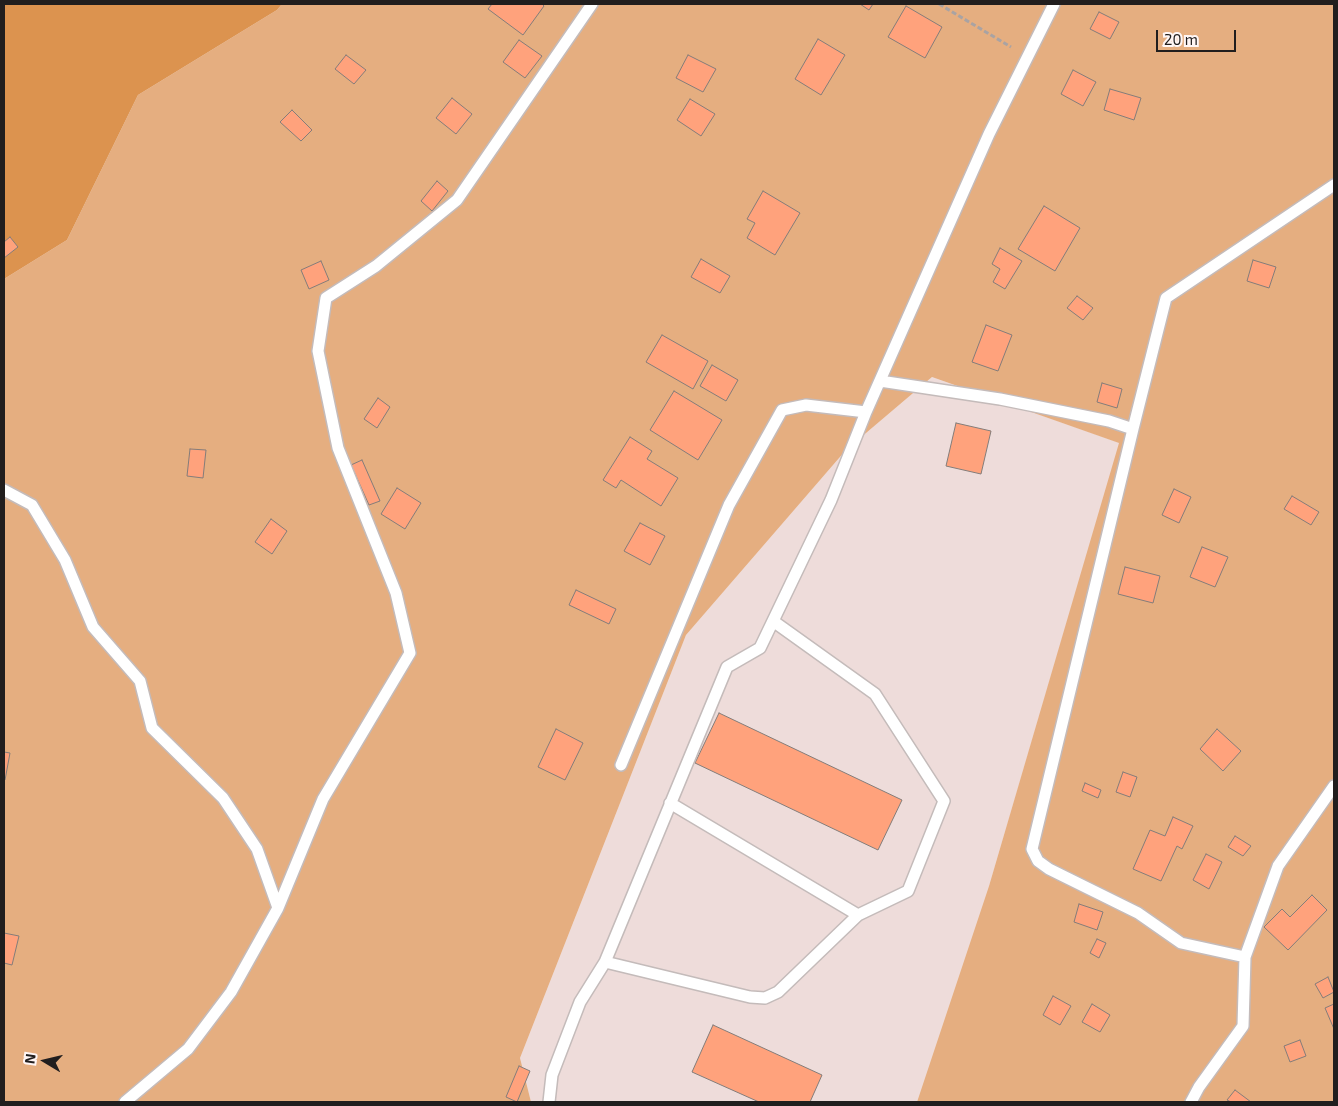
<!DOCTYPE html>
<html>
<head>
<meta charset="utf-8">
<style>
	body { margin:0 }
	#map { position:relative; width:1338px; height:1106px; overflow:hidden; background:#f1e8e8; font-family:"Exo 2",sans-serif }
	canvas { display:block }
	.frame { position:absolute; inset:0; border:5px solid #211e1e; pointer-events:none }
	.north { position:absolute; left:20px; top:1036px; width:50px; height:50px; -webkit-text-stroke:4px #fff6f5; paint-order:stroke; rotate:279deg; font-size:14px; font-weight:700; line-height:20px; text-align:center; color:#211e1e }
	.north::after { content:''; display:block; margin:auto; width:18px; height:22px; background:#211e1e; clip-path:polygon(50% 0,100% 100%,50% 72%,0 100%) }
	.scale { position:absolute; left:1156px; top:30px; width:80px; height:22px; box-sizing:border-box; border:2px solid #211e1e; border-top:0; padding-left:6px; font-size:15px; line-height:18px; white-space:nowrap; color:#211e1e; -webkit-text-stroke:4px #fff6f5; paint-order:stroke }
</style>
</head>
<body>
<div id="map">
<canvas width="1338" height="1106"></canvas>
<div class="frame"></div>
<div class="north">N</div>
<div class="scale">20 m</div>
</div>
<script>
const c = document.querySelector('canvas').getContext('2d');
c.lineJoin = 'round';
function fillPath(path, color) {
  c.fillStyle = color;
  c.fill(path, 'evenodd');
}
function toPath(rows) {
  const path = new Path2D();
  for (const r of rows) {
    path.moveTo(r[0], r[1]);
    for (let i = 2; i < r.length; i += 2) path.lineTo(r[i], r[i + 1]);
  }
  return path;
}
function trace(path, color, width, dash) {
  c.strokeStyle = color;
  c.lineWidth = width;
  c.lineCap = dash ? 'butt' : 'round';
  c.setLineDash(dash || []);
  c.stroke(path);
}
fillPath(toPath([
	[932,377,1120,443,989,886,917,1102,531,1102,520,1058,686,635,846,450]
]), '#eedcda');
fillPath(toPath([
	[282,4,1334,4,1334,1102,917,1102,989,886,1119,443,932,377,846,450,686,635,520,1058,531,1102,4,1102,4,279,67,240,138,95,277,10]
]), '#e5ae80');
fillPath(toPath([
	[4,4,282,4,277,10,138,95,67,240,4,279]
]), '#dc934f');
const building = toPath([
	[492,4,542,4,544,6,523,35,488,9,492,4],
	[860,4,873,4,869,10,860,4],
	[906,6,942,27,925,58,888,37,906,6],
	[1099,12,1119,22,1110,39,1090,29,1099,12],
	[818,39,845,55,821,95,795,79,818,39],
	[519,40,542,56,525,78,503,62,519,40],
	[346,55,366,70,354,84,335,69,346,55],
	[688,55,716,69,703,92,676,78,688,55],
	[1073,70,1096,82,1083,106,1061,94,1073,70],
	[1110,89,1141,98,1134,120,1104,110,1110,89],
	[452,98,472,114,456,134,436,118,452,98],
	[690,99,715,114,701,136,677,120,690,99],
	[292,110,312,130,301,141,280,122,292,110],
	[437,181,448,191,432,211,421,201,437,181],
	[763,191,800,213,775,255,747,238,755,223,747,219,763,191],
	[1044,206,1080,228,1055,271,1018,249,1044,206],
	[10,237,18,247,4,258,4,242,10,237],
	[1000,248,1022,261,1005,289,993,282,1000,269,992,264,1000,248],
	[701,259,730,276,720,293,691,277,701,259],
	[1253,260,1276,267,1269,288,1247,281,1253,260],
	[321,261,329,280,309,289,301,270,321,261],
	[1077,296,1093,308,1083,320,1067,308,1077,296],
	[986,325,1012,335,998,371,972,362,986,325],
	[662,335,708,361,693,389,646,362,662,335],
	[712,365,738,380,726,401,700,386,712,365],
	[1102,383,1122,389,1117,408,1097,402,1102,383],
	[674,391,722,420,698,460,650,430,674,391],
	[378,398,390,407,377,428,364,419,378,398],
	[956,423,991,431,981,474,946,466,956,423],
	[630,437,652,451,647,459,678,478,661,506,621,480,616,488,603,480,630,437],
	[190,449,206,450,203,478,187,476,190,449],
	[362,460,380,501,369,505,351,465,362,460],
	[397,488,421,503,405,529,381,514,397,488],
	[1174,489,1191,497,1179,523,1162,515,1174,489],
	[1292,496,1319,512,1311,525,1284,509,1292,496],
	[271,519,287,531,272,554,255,542,271,519],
	[640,523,665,536,650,565,624,551,640,523],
	[1202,547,1228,557,1215,587,1190,577,1202,547],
	[1125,567,1160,576,1153,603,1118,594,1125,567],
	[576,590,616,609,609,624,569,605,576,590],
	[719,713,902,800,878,850,695,763,719,713],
	[556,729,583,743,565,780,538,767,556,729],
	[1217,729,1241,751,1223,771,1200,749,1217,729],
	[4,752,10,753,5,780,4,780,4,752],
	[1123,772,1137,777,1130,797,1116,792,1123,772],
	[1085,783,1101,790,1098,798,1082,791,1085,783],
	[1173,817,1193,826,1182,849,1177,846,1161,881,1133,869,1150,830,1165,836,1173,817],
	[1235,836,1251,846,1243,856,1228,847,1235,836],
	[1206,854,1222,862,1209,889,1193,880,1206,854],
	[1312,895,1327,910,1288,950,1264,927,1282,909,1290,917,1312,895],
	[1079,904,1103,912,1097,930,1074,922,1079,904],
	[4,933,19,936,12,965,4,963,4,933],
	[1097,939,1106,943,1099,958,1090,953,1097,939],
	[1328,977,1334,992,1323,998,1315,984,1328,977],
	[1053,996,1071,1006,1060,1025,1043,1015,1053,996],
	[1092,1004,1110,1015,1100,1032,1082,1022,1092,1004],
	[1334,1004,1334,1029,1325,1008,1334,1004],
	[713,1025,822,1075,810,1102,759,1102,692,1072,713,1025],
	[1300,1040,1306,1056,1290,1062,1284,1046,1300,1040],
	[519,1066,530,1071,517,1102,506,1097,519,1066],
	[1235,1090,1251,1102,1231,1102,1227,1100,1235,1090]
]);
fillPath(building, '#ffa27c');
trace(building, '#847d7a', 1);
const service = toPath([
	[880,381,1000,399,1109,421,1133,429,1032,849,1038,861,1049,869,1138,913,1181,943,1245,957],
	[1133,429,1166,298,1334,185],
	[4,490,32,505,65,560,93,627,140,681,152,728,223,798,257,849,278,908],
	[621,765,729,505,782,410,806,405,866,412,989,134,1054,4],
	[670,803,858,915,908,891,944,801,875,694,773,621],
	[605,962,750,997,765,998,778,992,858,915],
	[125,1102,188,1049,231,992,278,908,323,799,410,653,396,593,338,448,318,351,326,298,376,266,457,200,592,4],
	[549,1102,552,1075,580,1002,605,962,727,667,760,648,831,500,866,412],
	[1191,1102,1199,1087,1243,1026,1245,957,1278,866,1334,786]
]);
trace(service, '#c4bbba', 14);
trace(toPath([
	[939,4,1011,47]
]), '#a9a3a3', 3, [5, 2.5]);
trace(service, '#fff', 11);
</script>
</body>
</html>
